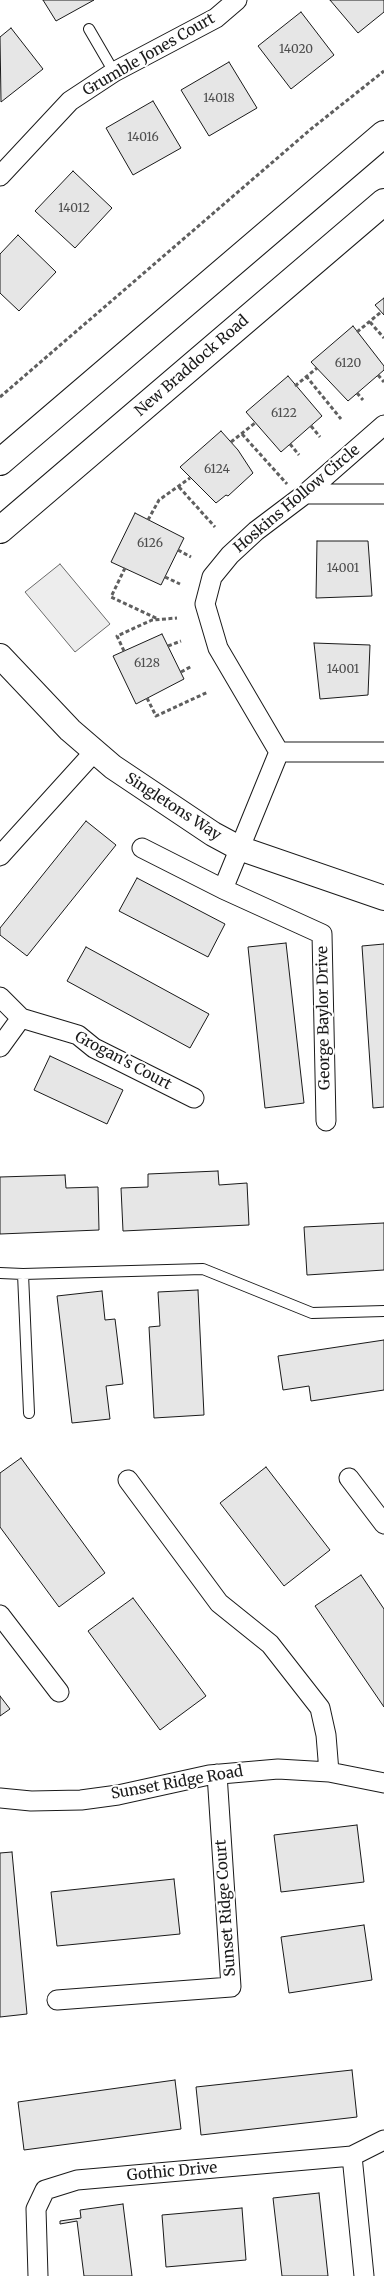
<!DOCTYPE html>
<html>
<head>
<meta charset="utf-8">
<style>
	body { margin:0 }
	canvas { display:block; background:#fff }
</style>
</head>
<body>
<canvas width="384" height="2276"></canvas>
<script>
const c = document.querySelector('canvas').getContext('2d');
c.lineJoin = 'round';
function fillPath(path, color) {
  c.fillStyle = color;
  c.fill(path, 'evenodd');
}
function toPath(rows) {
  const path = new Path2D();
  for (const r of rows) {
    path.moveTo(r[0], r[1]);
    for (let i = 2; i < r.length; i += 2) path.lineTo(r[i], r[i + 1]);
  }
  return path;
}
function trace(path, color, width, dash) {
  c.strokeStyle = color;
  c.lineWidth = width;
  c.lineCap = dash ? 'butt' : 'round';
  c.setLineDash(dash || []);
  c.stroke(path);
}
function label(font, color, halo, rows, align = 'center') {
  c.font = font + ' Merriweather,serif';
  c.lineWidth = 4;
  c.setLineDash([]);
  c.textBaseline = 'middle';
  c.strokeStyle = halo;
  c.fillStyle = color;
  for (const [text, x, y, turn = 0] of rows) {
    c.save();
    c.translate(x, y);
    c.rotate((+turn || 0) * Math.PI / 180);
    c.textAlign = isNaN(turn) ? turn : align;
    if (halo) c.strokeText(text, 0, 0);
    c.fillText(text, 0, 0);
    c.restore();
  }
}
const green = toPath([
	[60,564,110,624,75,652,25,592,60,564]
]);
fillPath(green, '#ededed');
trace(green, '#6a6a6a', 1);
const building = toPath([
	[43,0,94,0,56,21,43,0],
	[330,0,384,0,384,12,358,33,330,0],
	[301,12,334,55,291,89,258,46,301,12],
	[11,28,43,69,1,102,0,37,11,28],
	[229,62,257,108,209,136,181,90,229,62],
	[153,101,181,148,133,175,106,128,153,101],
	[73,171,112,208,75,248,35,211,73,171],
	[18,235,56,272,19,311,0,293,0,254,18,235],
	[384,298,384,315,375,305,384,298],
	[353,326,384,366,384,370,348,401,311,362,353,326],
	[288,376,322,416,281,452,246,412,288,376],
	[221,431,238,450,253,473,228,496,226,495,216,503,180,467,221,431],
	[135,513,184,538,161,585,111,562,135,513],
	[317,541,368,541,372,596,316,598,317,541],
	[162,634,184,679,136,704,113,656,162,634],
	[314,643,370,645,368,695,320,699,314,643],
	[86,821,116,845,27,956,0,935,0,928,86,821],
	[137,878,225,924,208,957,119,911,137,878],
	[286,943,304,1103,265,1108,248,947,286,943],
	[384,944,384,1107,373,1108,362,946,384,944],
	[86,947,209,1014,190,1048,67,981,86,947],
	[50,1056,123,1090,107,1124,34,1090,50,1056],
	[218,1171,219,1185,247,1183,249,1225,123,1231,121,1188,148,1187,148,1174,218,1171],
	[65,1175,66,1188,98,1187,99,1230,0,1234,0,1177,65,1175],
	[384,1223,384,1270,307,1275,304,1227,384,1223],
	[198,1290,204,1415,154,1418,149,1327,160,1326,158,1292,198,1290],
	[102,1291,105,1320,115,1319,123,1384,106,1386,110,1419,72,1423,57,1296,102,1291],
	[384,1340,384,1390,311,1401,309,1386,283,1390,278,1356,384,1340],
	[21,1458,105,1573,59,1607,0,1527,0,1473,21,1458],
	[266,1467,330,1550,284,1586,220,1503,266,1467],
	[361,1575,384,1609,384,1707,315,1606,361,1575],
	[133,1598,206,1696,160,1730,88,1631,133,1598],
	[0,1696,10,1709,0,1716,0,1696],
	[357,1825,364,1882,281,1892,274,1835,357,1825],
	[12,1852,27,2014,0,2017,0,1853,12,1852],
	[174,1879,180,1934,57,1946,51,1892,174,1879],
	[364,1925,372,1980,289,1993,281,1937,364,1925],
	[352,2070,357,2117,201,2135,196,2087,352,2070],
	[175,2080,181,2129,24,2150,18,2102,175,2080],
	[319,2193,328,2276,282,2276,273,2198,319,2193],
	[123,2204,132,2276,84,2276,77,2221,60,2224,60,2221,81,2218,80,2210,123,2204],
	[242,2208,246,2260,166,2267,162,2215,242,2208]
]);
fillPath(building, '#e6e6e6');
trace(building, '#1a1a1a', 1);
const service = toPath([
	[89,29,114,72],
	[0,1273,23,1274,203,1269,312,1313,384,1311],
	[23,1274,29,1413]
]);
const minor = toPath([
	[0,176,70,101,114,72,216,18,237,0],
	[305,494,384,494],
	[279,752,384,752],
	[142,848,223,889,322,934,326,1121],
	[0,856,95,751],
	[223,889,279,752,218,648,205,604,212,577,230,555,256,531,305,494,384,425],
	[0,997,21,1018,78,1035,94,1048,194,1098],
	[0,1047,21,1018],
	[349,1478,384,1524],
	[128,1480,219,1603,270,1644,320,1708,326,1735,329,1772],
	[0,1615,59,1692],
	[0,1798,31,1801,81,1800,118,1795,209,1775,278,1769,329,1772,384,1783],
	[57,2000,231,1987,217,1774],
	[352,2156,364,2276],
	[38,2276,36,2209,45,2190,77,2180,352,2156,384,2140]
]);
const tertiary = toPath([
	[0,656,70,730,113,767,213,834,239,848,384,898]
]);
const secondary = toPath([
	[0,462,384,134],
	[0,530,384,202]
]);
trace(service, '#1a1a1a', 12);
trace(minor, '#1a1a1a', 21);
trace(tertiary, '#1a1a1a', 26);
trace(secondary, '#1a1a1a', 28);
trace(toPath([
	[370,322,384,338],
	[357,332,381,312],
	[378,375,384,382],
	[306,376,341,419],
	[295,386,317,368],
	[357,393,363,400],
	[0,397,311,129,384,71],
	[311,426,320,437],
	[242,434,287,484],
	[231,442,255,423],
	[290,444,299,455],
	[179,487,215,527],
	[148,520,159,500,190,478],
	[178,550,191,557],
	[125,568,111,597,158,619],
	[165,577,180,584],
	[168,646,181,641],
	[124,651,117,636,152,620,177,618],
	[181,672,192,666],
	[147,698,156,716,208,692]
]), '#5f5f5f', 3, [4, 2.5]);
trace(service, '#fff', 10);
trace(minor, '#fff', 19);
trace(tertiary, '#fff', 24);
trace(secondary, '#fff', 26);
label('12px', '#4d4d4d', null, [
	["14020",296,50],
	["14018",219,99],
	["14016",143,138],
	["14012",74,209],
	["6120",348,364],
	["6122",284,414],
	["6124",217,470],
	["6126",150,544],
	["14001",343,569],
	["6128",147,664],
	["14001",343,670]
]);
label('15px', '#1a1a1a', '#fff', [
	["Grumble Jones Court",149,55,-30],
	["New Braddock Road",192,366,-41],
	["Hoskins Hollow Circle",297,499,-40],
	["Singletons Way",173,807,33],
	["George Baylor Drive",324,1018,-91],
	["Grogan's Court",123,1061,28],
	["Sunset Ridge Road",177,1783,-10],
	["Sunset Ridge Court",226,1908,-94],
	["Gothic Drive",172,2172,-5]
]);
</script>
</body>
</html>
